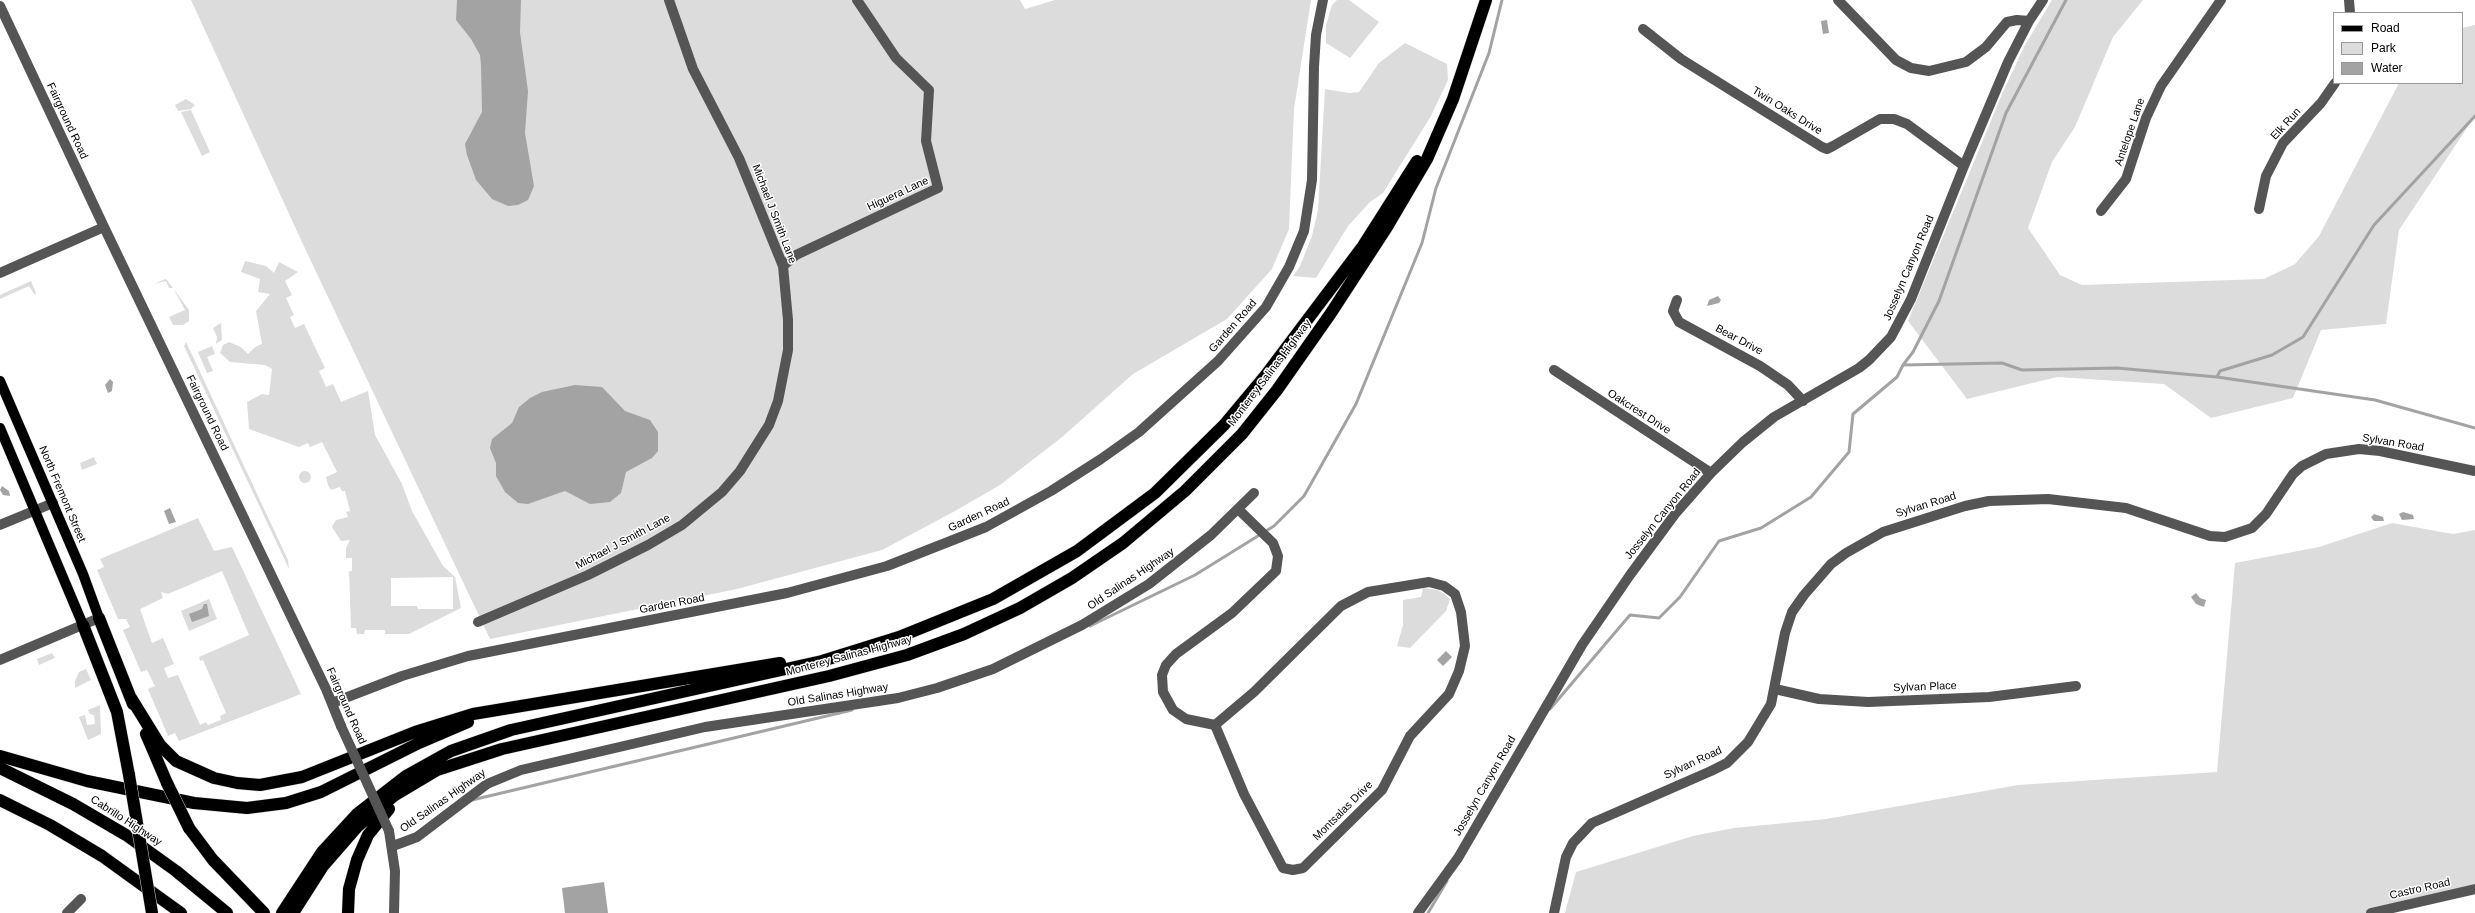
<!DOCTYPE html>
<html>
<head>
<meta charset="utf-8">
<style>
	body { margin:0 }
	#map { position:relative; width:2475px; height:913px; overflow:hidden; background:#fff; font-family:Arial,sans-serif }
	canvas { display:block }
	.legend { position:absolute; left:2333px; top:12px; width:130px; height:72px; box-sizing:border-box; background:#fff; border:1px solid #999; margin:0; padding:5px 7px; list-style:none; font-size:12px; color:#000 }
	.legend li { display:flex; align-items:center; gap:8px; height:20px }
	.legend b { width:20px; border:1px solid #999 }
</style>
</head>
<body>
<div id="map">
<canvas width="2475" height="913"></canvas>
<ul class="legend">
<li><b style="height:5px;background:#000"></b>Road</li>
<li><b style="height:11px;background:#dcdcdc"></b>Park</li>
<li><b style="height:11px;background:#a3a3a3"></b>Water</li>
</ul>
</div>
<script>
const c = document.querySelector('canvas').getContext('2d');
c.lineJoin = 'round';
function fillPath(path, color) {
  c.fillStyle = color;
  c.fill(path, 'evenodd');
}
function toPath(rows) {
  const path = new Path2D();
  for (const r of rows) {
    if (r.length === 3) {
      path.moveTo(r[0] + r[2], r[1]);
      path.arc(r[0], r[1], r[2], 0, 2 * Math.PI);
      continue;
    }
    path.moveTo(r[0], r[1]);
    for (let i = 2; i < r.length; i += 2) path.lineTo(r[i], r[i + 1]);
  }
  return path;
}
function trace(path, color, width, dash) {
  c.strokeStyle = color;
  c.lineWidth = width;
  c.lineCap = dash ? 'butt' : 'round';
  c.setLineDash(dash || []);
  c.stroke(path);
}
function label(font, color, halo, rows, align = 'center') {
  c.font = font + ' Arial,sans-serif';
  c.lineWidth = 3;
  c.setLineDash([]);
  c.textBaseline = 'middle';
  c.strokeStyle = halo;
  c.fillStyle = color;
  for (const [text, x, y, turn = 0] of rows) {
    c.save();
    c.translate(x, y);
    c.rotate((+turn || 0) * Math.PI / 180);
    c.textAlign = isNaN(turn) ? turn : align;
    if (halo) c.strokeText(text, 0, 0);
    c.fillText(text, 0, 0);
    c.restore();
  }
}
fillPath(toPath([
	[191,0,1020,0,1025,9,1055,0,1311,0,1294,109,1289,229,1272,269,1227,319,1133,374,1061,438,1000,485,955,511,882,550,737,589,490,639,301,240],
	[1337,0,1349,0,1379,22,1350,58,1326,43,1326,25,1332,5],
	[2052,0,2143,0,2113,37,2075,127,2052,162,2028,228,2060,275,2082,285,2264,279,2295,264,2319,236,2399,83,2462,83,2462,28,2475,25,2475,116,2399,230,2386,324,2321,330,2293,398,2211,418,2164,384,2057,377,1967,399,1908,321,2002,94,2025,45],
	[1405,43,1447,64,1448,80,1431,116,1383,193,1370,202,1348,226,1316,278,1293,276,1300,266,1312,236,1318,210,1325,89,1349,93,1359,92,1379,63],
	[186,99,195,105,191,109,178,111,175,105],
	[191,110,210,152,202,156,181,112],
	[245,261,266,266,274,273,279,262,298,272,285,281,292,295,286,298,294,315,290,317,295,328,304,324,325,368,319,371,326,387,333,384,341,402,368,391,375,435,402,484,412,511,443,566,455,577,461,608,409,634,385,634,385,630,365,630,364,634,357,634,356,628,351,628,349,571,352,571,352,558,346,558,346,548,350,540,341,541,332,527,336,520,348,517,346,512,350,511,345,491,342,491,340,487,331,490,328,485,326,477,337,472,322,442,310,447,308,443,299,447,249,429,247,402,262,394,269,395,272,369,265,365,230,362,220,353,223,345,229,342,241,347,248,354,255,347,262,344,256,311,270,294,258,292,260,279,241,272],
	[453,577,453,609,418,609,417,606,391,606,391,578],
	[165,279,167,280,189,310,189,321,183,325,173,325,169,317,185,310,173,288,169,288,166,281,154,284],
	[31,281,36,293,35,295,29,286,0,299,0,295],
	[221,323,222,340,216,344,217,337,213,328],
	[186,342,288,560,289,569,184,346],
	[212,346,215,354,207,357,213,371,207,373,198,352],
	[94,457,97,464,82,470,80,463],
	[305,477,6],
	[198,518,214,551,232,547,301,694,179,741,175,733,168,736,148,689,155,686,147,670,141,672,123,630,130,627,126,619,118,619,97,570,104,567,100,559],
	[222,571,249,635,199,657,200,661,203,660,226,713,220,716,221,720,208,725,206,722,200,725,178,675,168,678,164,668,174,664,163,638,152,643,140,609,163,598,161,592,168,594],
	[2392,523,2453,534,2475,530,2475,889,2371,913,1565,913,1576,872,1693,836,1734,828,1826,819,2018,785,2217,772,2235,563,2319,547],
	[1423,588,1438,590,1447,596,1450,599,1446,611,1410,648,1397,646,1403,625,1403,600,1421,597],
	[209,599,217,619,189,631,181,611],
	[52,653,55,658,39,665,37,659],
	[86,669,91,680,75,688,75,681,79,672],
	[100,705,101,734,88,740,79,717,85,715,87,725,95,724,94,715,90,714,88,710]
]), '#dcdcdc');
fillPath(toPath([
	[457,0,521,0,520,32,528,91,525,133,534,186,528,200,518,205,508,206,492,199,476,180,467,155,465,144,482,112,481,65,480,55,471,39,456,20],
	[1827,20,1829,33,1823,34,1821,21],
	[1718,296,1721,300,1719,303,1707,306,1709,300],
	[110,379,113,382,112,391,108,393,105,385],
	[575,385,602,387,625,411,650,420,658,432,658,451,652,458,626,472,621,493,610,502,590,504,565,491,528,504,518,503,505,492,496,476,496,463,490,448,492,439,512,423,519,407,530,398,542,392],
	[2,486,9,491,10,496,3,495,0,490],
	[170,508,176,522,169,524,164,511],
	[2403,512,2413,515,2414,519,2402,520,2399,514],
	[2374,514,2383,517,2384,521,2374,521,2371,517],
	[2196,593,2200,598,2206,600,2204,607,2196,604,2191,597],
	[204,604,207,604,209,616,192,622,189,614,202,609],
	[1446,651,1452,657,1443,666,1437,660],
	[604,882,608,913,565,913,562,888]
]), '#a3a3a3');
trace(toPath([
	[1903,365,2002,363,2022,370,2117,368,2217,377,2375,400,2475,428],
	[2217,377,2220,371,2272,355,2303,337,2374,225,2475,116],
	[1090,626,1195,575,1274,526,1304,496,1356,404,1422,243,1436,188,1489,53,1502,0],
	[1550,709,1630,615,1659,618,1680,597,1719,541,1761,528,1811,497,1849,452,1853,414,1897,377,1903,365,1913,352,1939,301,2006,113,2066,0],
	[472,800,852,710],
	[1428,913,1447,881]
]), '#a3a3a3', 3);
const major = toPath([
	[0,381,83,574,99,618],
	[0,428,83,625]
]);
const highway = toPath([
	[99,618,133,704],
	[83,625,117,712,129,775],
	[131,698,160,745,176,761,214,778,237,783,260,785,302,777,415,732,473,714,780,663],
	[146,734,167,783],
	[0,756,87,781,194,803,247,808,286,803,321,792,419,743,468,722],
	[0,768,73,804,126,835,176,871,227,913],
	[0,800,50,825,102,856,181,913],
	[189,828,213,860,264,913],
	[282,913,322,852,357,814,406,776,451,751,511,730,822,661,899,637,993,599,1077,551,1155,493,1224,425,1265,376,1363,246,1417,161],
	[293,913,323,866,357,827,395,795,437,770,502,749,829,676,907,655,964,634,1020,608,1072,578,1123,543,1185,491,1242,434,1277,390,1331,313,1387,227,1427,159,1453,99,1486,0],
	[348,913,349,889,357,860,368,835,389,809]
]);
trace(major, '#dbdbdb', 11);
trace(highway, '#dbdbdb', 13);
trace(toPath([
	[1838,0,1896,60,1911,68,1929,71,1966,62,1986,47,2007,22,2017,20,2029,21],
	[2349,0,2350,13],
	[0,6,104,227,326,689,341,726],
	[1643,29,1681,59,1822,147,1827,149,1833,146,1880,119,1894,119,1907,124,1964,166],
	[2259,209,2266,176,2283,143,2321,103,2335,83],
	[2101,211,2126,179,2146,118,2161,86,2221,0],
	[783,266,796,255,938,188,926,141,929,90,896,58,857,0],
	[0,273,104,227],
	[1677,300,1673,311,1679,322,1760,366,1788,385,1803,401],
	[1554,370,1711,473],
	[0,525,53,503],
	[1429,582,1444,586,1455,594,1461,612,1465,646,1459,671,1449,694,1410,736,1382,790,1303,868,1293,870,1283,868,1244,794,1215,725,1254,692,1341,606,1368,592,1429,582],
	[478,622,588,575,648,545,682,525,722,492,740,471,769,425,778,401,788,350,788,320,783,266,739,158,693,69,669,0],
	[0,660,99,618],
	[1775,689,1819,699,1868,702,1989,697,2076,686],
	[332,703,402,676,468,656,787,593,887,566,986,527,1051,491,1101,459,1139,432,1218,361,1266,307,1289,267,1304,231,1312,180,1314,67,1316,35,1323,0],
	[1215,725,1186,719,1173,710,1163,692,1162,675,1166,665,1176,654,1232,613,1276,571,1278,556,1273,543,1238,509],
	[389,831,395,871,394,913],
	[393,846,417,837,487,784,521,770,705,727,898,698,937,688,993,669,1082,625,1149,584,1211,535,1254,493],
	[67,913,81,899],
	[1418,913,1458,858,1582,645,1630,575,1675,514,1711,473,1743,442,1774,417,1859,368,1869,360,1891,337,1911,299,1964,166,2008,62,2029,21,2043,0],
	[1554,913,1566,857,1573,843,1592,823,1711,771,1727,763,1748,742,1771,704,1785,633,1792,612,1804,595,1831,564,1846,553,1883,532,1965,506,1989,501,2048,499,2126,508,2210,536,2225,537,2252,528,2266,514,2293,474,2302,466,2326,454,2359,449,2380,451,2475,471],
	[2371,913,2475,889]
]), '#555', 10);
trace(major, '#000', 10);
trace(highway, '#000', 12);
const highwayBridge = toPath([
	[129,775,152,913],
	[167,783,189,828]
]);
trace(highwayBridge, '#dbdbdb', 13, []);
trace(toPath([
	[341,726,389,831]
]), '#555', 10);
trace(highwayBridge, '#000', 12);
label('11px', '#000', '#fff', [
	["Twin Oaks Drive",1787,111,32],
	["Fairground Road",67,121,65],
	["Elk Run",2286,124,-48],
	["Antelope Lane",2130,132,-71],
	["Higuera Lane",898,194,-25],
	["Michael J Smith Lane",774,214,69],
	["Josselyn Canyon Road",1909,268,-67],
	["Garden Road",1233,326,-49],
	["Bear Drive",1739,340,28],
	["Monterey Salinas Highway",1270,373,-53],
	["Oakcrest Drive",1639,412,33],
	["Fairground Road",207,413,64],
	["Sylvan Road",2393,443,9],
	["North Fremont Street",62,494,67],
	["Sylvan Road",1926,505,-17],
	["Josselyn Canyon Road",1663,514,-51],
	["Garden Road",979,515,-25],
	["Michael J Smith Lane",623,542,-28],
	["Old Salinas Highway",1131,579,-34],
	["Garden Road",672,604,-11],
	["Monterey Salinas Highway",849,656,-15],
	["Sylvan Place",1925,687,-2],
	["Old Salinas Highway",838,695,-9],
	["Fairground Road",346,706,66],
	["Sylvan Road",1693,763,-25],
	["Josselyn Canyon Road",1485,786,-60],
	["Old Salinas Highway",443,801,-35],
	["Montsalas Drive",1343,811,-45],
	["Cabrillo Highway",126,821,33],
	["Castro Road",2420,889,-13]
]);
</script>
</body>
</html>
